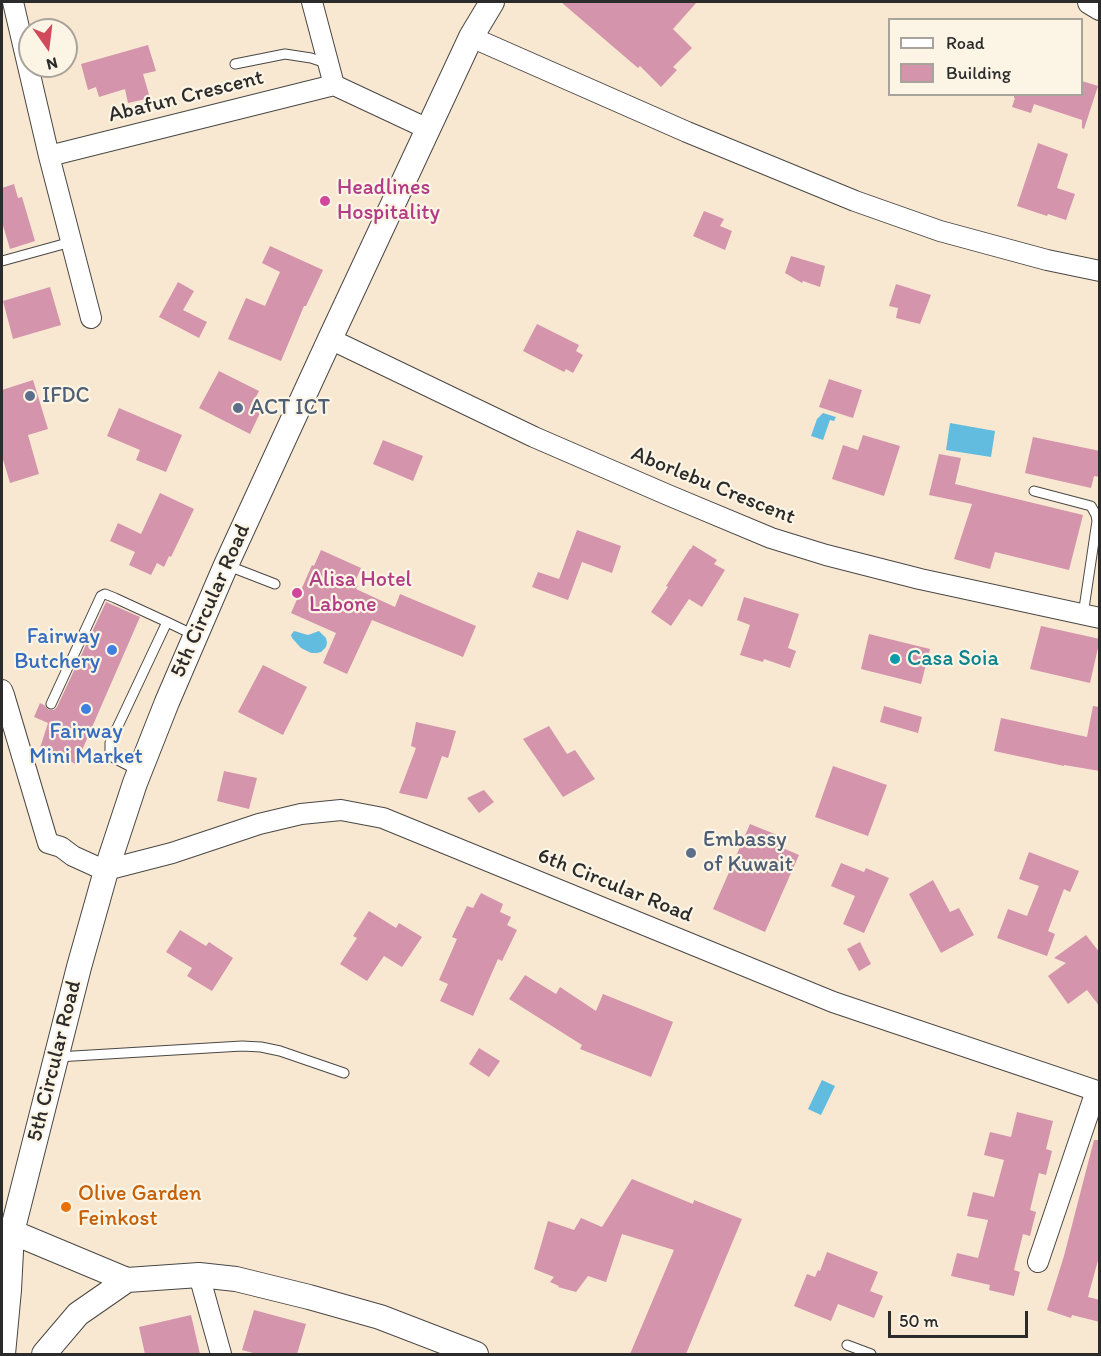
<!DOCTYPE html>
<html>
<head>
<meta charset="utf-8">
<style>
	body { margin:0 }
	#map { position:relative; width:1101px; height:1356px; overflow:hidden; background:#f8e8d1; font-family:Itim,sans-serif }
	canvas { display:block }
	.frame { position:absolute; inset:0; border:3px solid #2b2b2b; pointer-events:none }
	.legend { position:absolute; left:888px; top:18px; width:195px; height:78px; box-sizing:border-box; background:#fcf5e5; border:2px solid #a8a49b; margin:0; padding:8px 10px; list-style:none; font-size:18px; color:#2b2b2b }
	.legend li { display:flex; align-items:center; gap:12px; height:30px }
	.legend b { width:30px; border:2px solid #a8a49b }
	.north { position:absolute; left:18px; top:18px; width:60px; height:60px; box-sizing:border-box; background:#fcf5e5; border:2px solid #a8a49b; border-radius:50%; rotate:166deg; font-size:16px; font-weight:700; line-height:24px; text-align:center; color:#2b2b2b }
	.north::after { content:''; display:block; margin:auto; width:21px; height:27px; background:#d1495b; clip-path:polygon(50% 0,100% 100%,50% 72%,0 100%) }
	.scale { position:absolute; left:888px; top:1311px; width:140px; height:27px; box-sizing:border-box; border:3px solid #2b2b2b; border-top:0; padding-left:8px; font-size:18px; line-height:21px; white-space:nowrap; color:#2b2b2b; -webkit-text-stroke:4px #fcf5e5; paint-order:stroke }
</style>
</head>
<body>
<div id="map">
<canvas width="1101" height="1356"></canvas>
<div class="frame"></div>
<ul class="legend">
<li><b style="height:8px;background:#fff"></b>Road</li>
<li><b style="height:16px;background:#d394ac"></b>Building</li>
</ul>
<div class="north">N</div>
<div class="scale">50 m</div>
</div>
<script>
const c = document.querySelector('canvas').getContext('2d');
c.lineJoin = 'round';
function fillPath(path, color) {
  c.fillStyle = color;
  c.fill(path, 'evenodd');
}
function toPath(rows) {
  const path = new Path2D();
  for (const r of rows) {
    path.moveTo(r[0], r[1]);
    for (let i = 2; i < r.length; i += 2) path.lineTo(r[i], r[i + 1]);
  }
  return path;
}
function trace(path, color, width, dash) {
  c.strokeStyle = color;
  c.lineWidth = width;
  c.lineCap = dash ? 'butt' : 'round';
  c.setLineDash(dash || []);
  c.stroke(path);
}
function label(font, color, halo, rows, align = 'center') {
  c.font = font + ' Itim,sans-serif';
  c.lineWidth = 4.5;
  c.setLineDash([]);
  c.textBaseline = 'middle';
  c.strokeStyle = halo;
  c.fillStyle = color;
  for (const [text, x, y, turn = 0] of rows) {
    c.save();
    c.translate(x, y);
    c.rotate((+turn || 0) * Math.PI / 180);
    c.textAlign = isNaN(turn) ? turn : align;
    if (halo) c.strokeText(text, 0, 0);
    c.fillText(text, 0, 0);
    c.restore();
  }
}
fillPath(toPath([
	[823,413,836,417,834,421,830,420,823,440,811,436,817,419],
	[950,423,995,431,991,457,946,450],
	[294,631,308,635,319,631,326,638,327,643,326,647,321,652,317,653,311,653,301,648,292,638,291,635],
	[822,1080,835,1086,821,1115,808,1109]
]), '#61bcdf');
fillPath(toPath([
	[561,2,697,2,673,29,692,48,673,67,677,70,661,87,640,66,638,68],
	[148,45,156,71,143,74,150,98,128,103,125,89,99,97,96,87,88,90,81,64],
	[1082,81,1098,86,1084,129,1082,128,1082,120,1034,104,1031,113,1012,107,1015,98,1014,98,1014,94,1082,94],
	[1038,143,1068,154,1057,188,1075,194,1066,220,1048,214,1047,216,1017,206],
	[14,184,18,198,22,197,35,241,10,249,2,222,2,188],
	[704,211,724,219,720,226,732,231,725,250,693,236],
	[270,246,323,270,306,306,304,306,281,361,228,339,246,298,265,306,280,272,262,263],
	[791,256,825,266,820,287,803,281,802,283,785,273],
	[178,282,194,291,183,310,207,322,199,338,159,317],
	[896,284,931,295,920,324,896,318,898,308,889,306],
	[50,287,61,325,13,339,3,301],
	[537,324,579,345,576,351,583,355,573,373,566,369,564,372,523,351],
	[219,371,259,391,251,406,261,411,250,434,199,408],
	[829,379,862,390,853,418,819,407],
	[33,380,48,429,28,435,39,474,10,483,2,456,2,390],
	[119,408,182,435,166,472,136,460,140,450,107,436],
	[863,435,900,446,884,496,832,479,843,445,858,450],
	[1033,437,1100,451,1100,477,1094,476,1091,488,1025,473],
	[383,440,423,456,413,481,373,464],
	[939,454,961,458,955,484,1083,515,1069,570,995,552,990,569,954,559,972,504,929,495],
	[160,493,194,509,171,557,169,556,164,567,157,563,151,575,129,565,135,552,110,541,118,523,141,534],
	[577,530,621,546,612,573,582,562,568,600,532,587,538,572,559,579],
	[693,545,717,560,714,564,725,570,702,607,689,599,671,626,651,612,668,587,666,586,690,549,691,549],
	[321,550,361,568,354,584,358,586,356,589,395,607,400,594,476,626,463,657,372,620,347,674,323,663,336,633,291,613,312,565,314,566],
	[744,597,799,614,788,648,796,651,790,668,764,659,763,662,740,655,750,625,737,620],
	[106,602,140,617,76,764,40,748,48,723,34,717,40,703,44,705,49,710,54,710,57,707],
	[1041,626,1100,639,1090,683,1030,669],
	[869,634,930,649,921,684,861,669],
	[263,665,307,687,283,735,238,712],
	[884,706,922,717,918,733,880,722],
	[1093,706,1100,707,1100,771,1064,765,1064,766,994,751,1001,718,1087,737],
	[416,722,456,731,448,758,442,756,427,799,399,793,416,748,411,746],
	[549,726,567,754,575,750,595,779,563,797,523,739],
	[833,766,887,785,868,836,815,817],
	[224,771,257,778,249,809,217,801],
	[484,790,494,802,479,813,467,798],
	[750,824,782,837,778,846,799,855,765,932,713,909],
	[1029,852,1079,871,1070,892,1064,889,1048,931,1055,934,1047,956,997,938,1008,909,1027,916,1039,886,1019,879],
	[841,863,864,872,866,868,889,878,864,933,843,924,855,896,831,886],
	[933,880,950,912,959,908,974,935,941,953,909,894],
	[481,893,503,904,500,912,511,917,507,925,517,930,502,961,498,959,473,1016,440,1001,448,984,439,980,457,939,452,937,467,906,473,908],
	[369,911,396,928,399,923,422,937,402,967,384,956,367,981,340,964,357,938,353,936],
	[180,930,206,946,209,942,233,958,212,991,187,976,192,968,166,952],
	[1086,935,1100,953,1100,1007,1087,990,1068,1004,1048,976,1066,963,1054,958],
	[860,942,871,964,859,971,847,949],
	[525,975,556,994,560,987,596,1011,603,994,673,1022,651,1077,580,1049,582,1045,509,999],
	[479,1048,500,1061,489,1077,469,1064],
	[1017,1112,1053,1121,1046,1149,1052,1151,1046,1175,1039,1173,1030,1210,1036,1212,1030,1236,1023,1234,1014,1270,1020,1272,1014,1296,989,1290,990,1285,951,1276,957,1253,978,1258,988,1220,967,1216,973,1192,994,1197,1004,1160,984,1155,990,1132,1011,1137],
	[1094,1140,1100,1140,1100,1253,1088,1297,1100,1300,1100,1322,1072,1315,1071,1318,1047,1310,1064,1256],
	[632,1179,693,1204,694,1200,742,1219,686,1354,630,1354,674,1250,622,1234,606,1282,588,1276,576,1292,558,1287,559,1286,550,1282,554,1277,534,1269,548,1221,574,1230,581,1218,602,1227],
	[827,1252,878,1272,870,1291,883,1296,874,1318,838,1304,831,1321,794,1306,807,1274,815,1277,818,1270,820,1271],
	[254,1310,306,1324,297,1354,257,1354,242,1350],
	[191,1315,200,1354,145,1354,139,1327]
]), '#d394ac');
const service = toPath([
	[235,64,285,54,311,58,329,64],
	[2,261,71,242],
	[1034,491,1091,506,1096,515,1097,521,1083,615],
	[226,565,275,584],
	[51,704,101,596,105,594,115,598,167,622],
	[139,771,114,758,110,751,110,743,167,622,194,635],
	[57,1057,242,1046,261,1047,280,1051,344,1073],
	[847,1345,871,1354]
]);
const minor = toPath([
	[13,2,49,156,91,318],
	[312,2,334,85],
	[471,37,687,132,855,201,940,231,1047,260,1100,271],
	[49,156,334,85,428,129],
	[330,339,534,437,668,495,771,538,826,555,920,579,1100,618],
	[2,690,4,695,48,843,61,847,73,856,106,871],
	[106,870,172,853,259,824,301,814,341,810,383,818,833,1002,1100,1092],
	[1038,1262,1096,1091],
	[199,1275,221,1354]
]);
const tertiary = toPath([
	[1090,2,1100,8],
	[12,1232,127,1280,199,1275,236,1279,309,1297,380,1317,476,1354],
	[3,1354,9,1290,12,1232,79,967,106,871,135,783,167,702,226,565,330,339,471,37,492,2],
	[44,1354,78,1314,127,1280]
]);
trace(service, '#4a4744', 11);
trace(minor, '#4a4744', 22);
trace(tertiary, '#4a4744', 26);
trace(service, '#fff', 9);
trace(minor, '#fff', 20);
trace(tertiary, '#fff', 24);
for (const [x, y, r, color] of [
	[325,201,6,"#d1479c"],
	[30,396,6,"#5c6f8a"],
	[238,408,6,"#5c6f8a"],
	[297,593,6,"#d1479c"],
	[112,650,6,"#3f7fe0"],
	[895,659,6,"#0f9aa8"],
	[86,709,6,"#3f7fe0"],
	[691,853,6,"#5c6f8a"],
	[66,1207,6,"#e8710a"]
]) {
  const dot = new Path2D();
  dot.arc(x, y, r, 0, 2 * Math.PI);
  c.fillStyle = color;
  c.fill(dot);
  trace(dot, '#fcf5e5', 2);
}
label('22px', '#2b2b2b', '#fcf5e5', [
	["Abafun Crescent",186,97,-14],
	["Aborlebu Crescent",713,486,22],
	["5th Circular Road",211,601,-66],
	["6th Circular Road",615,886,22],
	["5th Circular Road",55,1061,-76]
]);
label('22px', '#b23c85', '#fcf5e5', [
	["Headlines",337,188],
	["Hospitality",337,213],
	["Alisa Hotel",309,580],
	["Labone",309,605]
], 'left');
label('22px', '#4e5e75', '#fcf5e5', [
	["IFDC",42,396],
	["ACT ICT",250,408],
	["Embassy",703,840],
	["of Kuwait",703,865]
], 'left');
label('22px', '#366cbe', '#fcf5e5', [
	["Fairway",100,637],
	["Butchery",100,662],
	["Fairway",86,732,"center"],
	["Mini Market",86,757,"center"]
], 'right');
label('22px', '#0d838f', '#fcf5e5', [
	["Casa Soia",907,659]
], 'left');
label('22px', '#c56008', '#fcf5e5', [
	["Olive Garden",78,1194],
	["Feinkost",78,1219]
], 'left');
</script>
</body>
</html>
